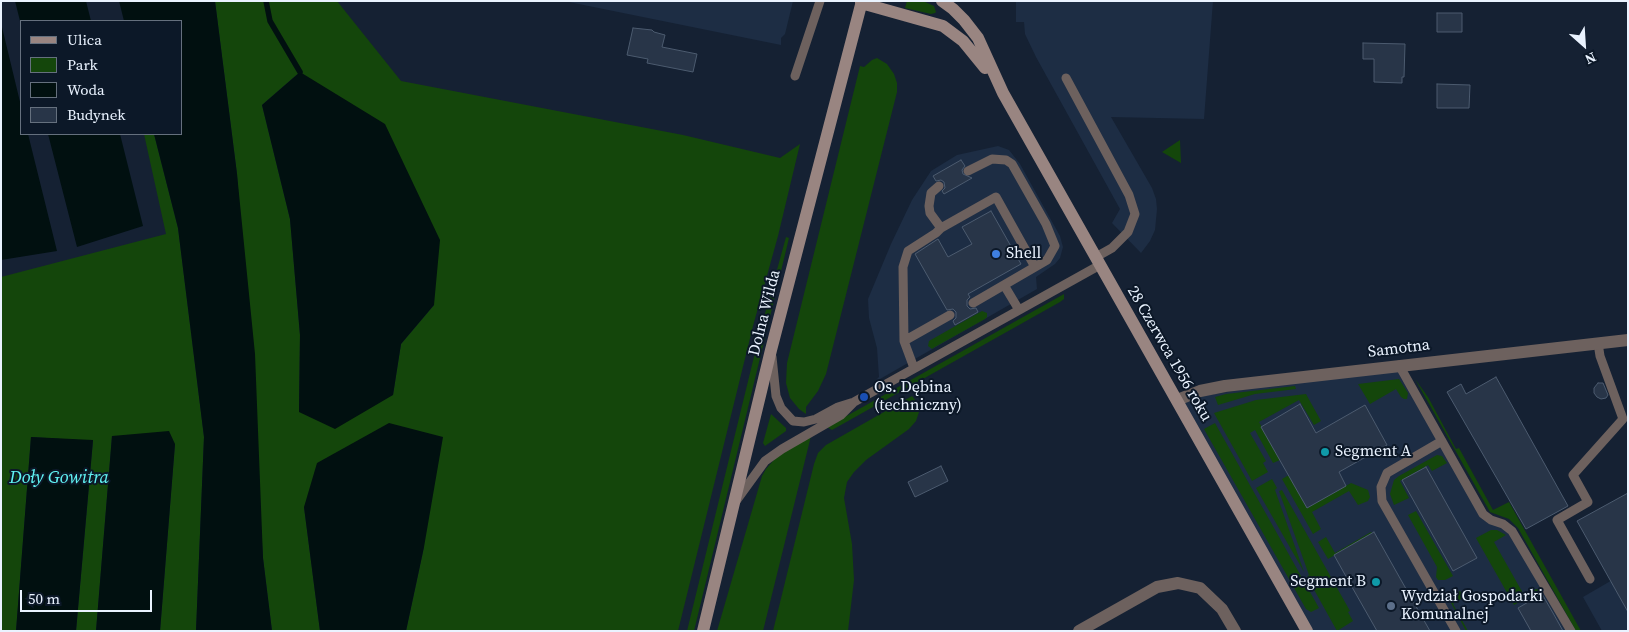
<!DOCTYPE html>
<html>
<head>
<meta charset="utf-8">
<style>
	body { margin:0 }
	#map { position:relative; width:1629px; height:632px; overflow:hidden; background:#152133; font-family:"Source Serif 4",serif }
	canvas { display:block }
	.frame { position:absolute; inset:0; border:2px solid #eaf3ff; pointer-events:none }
	.legend { position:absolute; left:20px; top:20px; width:162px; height:115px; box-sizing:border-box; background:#0c1828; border:1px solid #65707e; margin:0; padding:6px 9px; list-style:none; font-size:15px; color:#eaf3ff }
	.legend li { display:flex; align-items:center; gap:10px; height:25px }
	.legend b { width:25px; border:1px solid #65707e }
	.north { position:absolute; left:1559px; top:20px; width:50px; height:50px; -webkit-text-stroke:4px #0c1828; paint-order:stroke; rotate:154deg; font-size:14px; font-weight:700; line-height:20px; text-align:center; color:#eaf3ff }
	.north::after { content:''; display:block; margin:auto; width:18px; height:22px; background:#eaf3ff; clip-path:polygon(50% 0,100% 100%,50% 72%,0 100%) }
	.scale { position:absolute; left:20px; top:590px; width:132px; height:22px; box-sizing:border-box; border:2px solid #eaf3ff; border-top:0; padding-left:6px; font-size:15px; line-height:18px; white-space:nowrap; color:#eaf3ff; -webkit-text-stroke:4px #0c1828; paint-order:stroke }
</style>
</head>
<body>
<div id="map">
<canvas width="1629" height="632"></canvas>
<div class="frame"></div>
<ul class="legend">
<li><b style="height:6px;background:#998581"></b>Ulica</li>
<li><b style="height:14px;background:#14460b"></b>Park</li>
<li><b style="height:14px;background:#011010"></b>Woda</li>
<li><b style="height:14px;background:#283548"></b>Budynek</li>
</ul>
<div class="north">N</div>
<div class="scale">50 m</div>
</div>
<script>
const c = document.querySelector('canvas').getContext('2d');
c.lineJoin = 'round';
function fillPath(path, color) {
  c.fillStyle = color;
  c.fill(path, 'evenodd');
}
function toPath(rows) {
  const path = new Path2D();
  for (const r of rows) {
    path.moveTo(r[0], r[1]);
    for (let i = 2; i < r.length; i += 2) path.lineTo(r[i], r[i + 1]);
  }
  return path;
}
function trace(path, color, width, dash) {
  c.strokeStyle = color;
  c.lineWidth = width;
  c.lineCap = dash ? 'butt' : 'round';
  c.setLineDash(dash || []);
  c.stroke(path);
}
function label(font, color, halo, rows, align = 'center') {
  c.font = font + ' "Source Serif 4",serif';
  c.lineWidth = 4;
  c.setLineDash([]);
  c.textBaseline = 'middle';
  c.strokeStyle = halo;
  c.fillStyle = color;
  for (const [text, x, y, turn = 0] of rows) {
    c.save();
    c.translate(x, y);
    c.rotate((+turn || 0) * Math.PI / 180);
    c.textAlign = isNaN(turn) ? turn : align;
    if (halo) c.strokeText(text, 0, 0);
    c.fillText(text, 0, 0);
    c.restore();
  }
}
fillPath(toPath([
	[564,1,793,1,785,34,781,38,781,45],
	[1016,1,1213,1,1204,119,1111,117,1152,188,1156,199,1157,209,1155,230,1150,241,1141,253,1112,223,1120,209,1036,57,1025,34,1024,22,1016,22],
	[998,146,1009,150,1020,164,1060,236,1063,247,1060,258,1055,264,1036,277,1037,289,873,383,879,377,877,348,869,318,868,299,891,244,912,200,931,171,957,155],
	[1399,365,1483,514,1503,524,1571,631,1307,631,1177,400],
	[1614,579,1628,602,1628,631,1602,631,1583,597]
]), '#1d2d44');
fillPath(toPath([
	[215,1,337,1,401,81,683,135,780,158,800,144,778,236,753,326,678,631,406,631,424,547,304,507,320,631,272,631,263,558,237,174],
	[300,72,434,305,401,344,393,395,299,412,300,335,290,219,262,105],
	[907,1,923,1,934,6,936,12,935,13,931,14,905,8],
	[877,58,887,64,894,74,897,83,897,92,826,374,818,391,806,407,806,414,799,409,790,398,786,383,787,363,860,66,864,67,872,60],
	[144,134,154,134,178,228,204,437,196,631,160,631,175,444,112,436,96,631,76,631,93,441,31,437,16,631,1,631,1,277,166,234],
	[1180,140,1181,163,1162,152],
	[786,237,789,238,694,631,687,631,761,328],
	[1064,294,1064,299,1060,302,832,430,827,427],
	[982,311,987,313,987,317,985,319,935,347,932,349,928,346,929,341],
	[1399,379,1408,393,1407,399,1404,399,1401,397,1396,389,1370,404,1358,384],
	[1415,379,1428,397,1456,449,1459,448,1493,510,1509,502,1581,631,1576,631,1518,528,1509,519,1490,512],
	[1295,386,1296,389,1255,394,1218,405,1215,397,1226,394],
	[1306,394,1321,421,1314,425,1299,400,1259,422,1280,460,1273,463,1255,430,1250,433,1266,461,1263,463,1268,472,1252,481,1214,413,1256,400],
	[912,396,916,401,919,412,916,421,909,429,866,460,854,472,847,482,844,498,852,544,854,580,848,631,773,631,814,464,818,453,826,445],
	[771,414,786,428,786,431,765,446,763,443],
	[1215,423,1319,608,1311,612,1306,609,1204,429],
	[811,436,763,631,717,631,762,476,766,469,779,454],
	[1437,455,1442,456,1447,463,1432,471,1428,465,1400,481,1409,498,1394,505,1390,494,1394,480,1399,476],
	[1289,475,1307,508,1351,483,1368,490,1370,497,1368,501,1358,505,1349,491,1312,512,1321,529,1313,534,1282,479],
	[1272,479,1277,488,1275,490,1304,572,1256,488],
	[1282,490,1350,611,1348,612,1353,621,1337,631,1307,577,1309,575,1279,491],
	[1416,511,1453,576,1445,580,1438,580,1436,577,1437,567,1408,515],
	[1491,530,1497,530,1506,535,1494,542,1524,595,1536,589,1541,590,1514,605,1476,538],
	[1371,532,1372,533,1328,559,1318,542,1326,537,1335,553],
	[1460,591,1464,597,1453,604,1468,631,1466,631,1450,601,1452,596]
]), '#14460b');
fillPath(toPath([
	[15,1,86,1,91,21,21,21,21,25],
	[119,1,215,1,237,174,255,354,263,558,272,631,196,631,204,437,178,228,154,134,181,134,181,21,124,21],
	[1,23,21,106,21,134,28,134,57,251,1,260],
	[300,72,385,124,440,240,434,305,401,344,393,395,335,429,299,412,300,335,290,219,262,105],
	[48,134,120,134,143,226,77,247],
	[389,423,443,437,424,547,406,631,320,631,304,507,317,463],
	[169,431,175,444,160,631,96,631,112,436],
	[31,437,93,440,76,631,16,631]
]), '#011010');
trace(toPath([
	[266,1,270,21,300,72]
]), '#011010', 5.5);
const building = toPath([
	[1437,13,1462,13,1462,32,1437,32,1437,13],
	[633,28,652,30,654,32,665,35,662,47,697,54,693,72,647,63,648,59,627,55,633,28],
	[1363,43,1405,44,1404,77,1402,77,1402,83,1374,82,1374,59,1363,59,1363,43],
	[1437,84,1470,85,1469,108,1437,108,1437,84],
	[961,160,965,166,962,170,963,174,972,178,944,194,942,191,945,188,944,182,941,180,936,181,933,176,961,160],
	[991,211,1021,264,968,294,970,297,967,300,967,306,970,309,976,308,978,312,955,325,953,321,956,318,956,312,953,309,947,310,915,254,938,239,948,257,972,244,962,227,991,211],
	[1496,377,1568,506,1526,529,1447,392,1461,384,1466,394,1496,377],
	[1598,383,1603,383,1608,395,1606,398,1601,399,1597,397,1594,393,1594,388,1598,383],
	[1300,404,1316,433,1365,405,1387,445,1339,472,1346,486,1307,508,1261,427,1300,404],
	[941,466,948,481,915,497,908,482,941,466],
	[1426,467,1477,558,1453,571,1402,480,1426,467],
	[1628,493,1628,612,1577,521,1628,493],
	[1374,532,1401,580,1430,631,1377,631,1348,580,1334,555,1374,532],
	[1542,594,1553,613,1563,631,1531,631,1518,608,1542,594]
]);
fillPath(building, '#283548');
trace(building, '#4c5b6f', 1);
trace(toPath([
	[795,76,820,1],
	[1066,78,1129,195,1135,214,1128,232,1112,248,1096,257],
	[968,171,992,159,1006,160,1012,164,1046,224,1055,246,1047,260,973,303],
	[941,228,996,197,1035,267],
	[1004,285,1019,310],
	[904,341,950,315],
	[772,357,776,396,781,408,793,421,804,422,816,419,838,407,854,402,1100,265],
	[1399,365,1483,514,1491,520,1503,524,1512,531,1571,631],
	[914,368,904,341,903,267,908,251,936,233,941,228,930,213,929,206,931,193,939,186],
	[1442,441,1387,473,1381,487,1382,501,1456,631],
	[736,501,765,461,782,449,841,415,853,403],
	[1590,579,1557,520,1588,502,1573,475,1623,419,1600,356,1598,343]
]), '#6d615e', 9);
trace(toPath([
	[1177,400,1200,391,1225,386,1628,340],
	[1079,631,1157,587,1178,583,1200,588,1222,609,1235,631]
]), '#6d615e', 12);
trace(toPath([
	[942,1,953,9,964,20,978,38,1003,93,1307,631],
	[861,3,943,26,963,41,985,68],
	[703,631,771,350,862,1]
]), '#998581', 12);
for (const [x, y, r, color] of [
	[996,254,5,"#3f7fe0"],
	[864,397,5,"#1a4fb4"],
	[1325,452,5,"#0f9aa8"],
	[1376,582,5,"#0f9aa8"],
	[1391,606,5,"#5c6f8a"]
]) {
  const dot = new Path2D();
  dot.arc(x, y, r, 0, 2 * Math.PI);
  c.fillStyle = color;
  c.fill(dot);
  trace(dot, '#0c1828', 2);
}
label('16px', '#eaf3ff', '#0c1828', [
	["Shell",1006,254],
	["Os. Dębina",874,388],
	["(techniczny)",874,406],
	["Segment A",1335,452],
	["Segment B",1366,582,"right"],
	["Wydział Gospodarki",1401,597],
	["Komunalnej",1401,615]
], 'left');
label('16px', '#eaf3ff', '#0c1828', [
	["Dolna Wilda",765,313,-76],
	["Samotna",1399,349,-7],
	["28 Czerwca 1956 roku",1169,354,60]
]);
label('italic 18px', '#60f3f3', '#0c1828', [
	["Doły Gowitra",59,478]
]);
</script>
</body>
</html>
